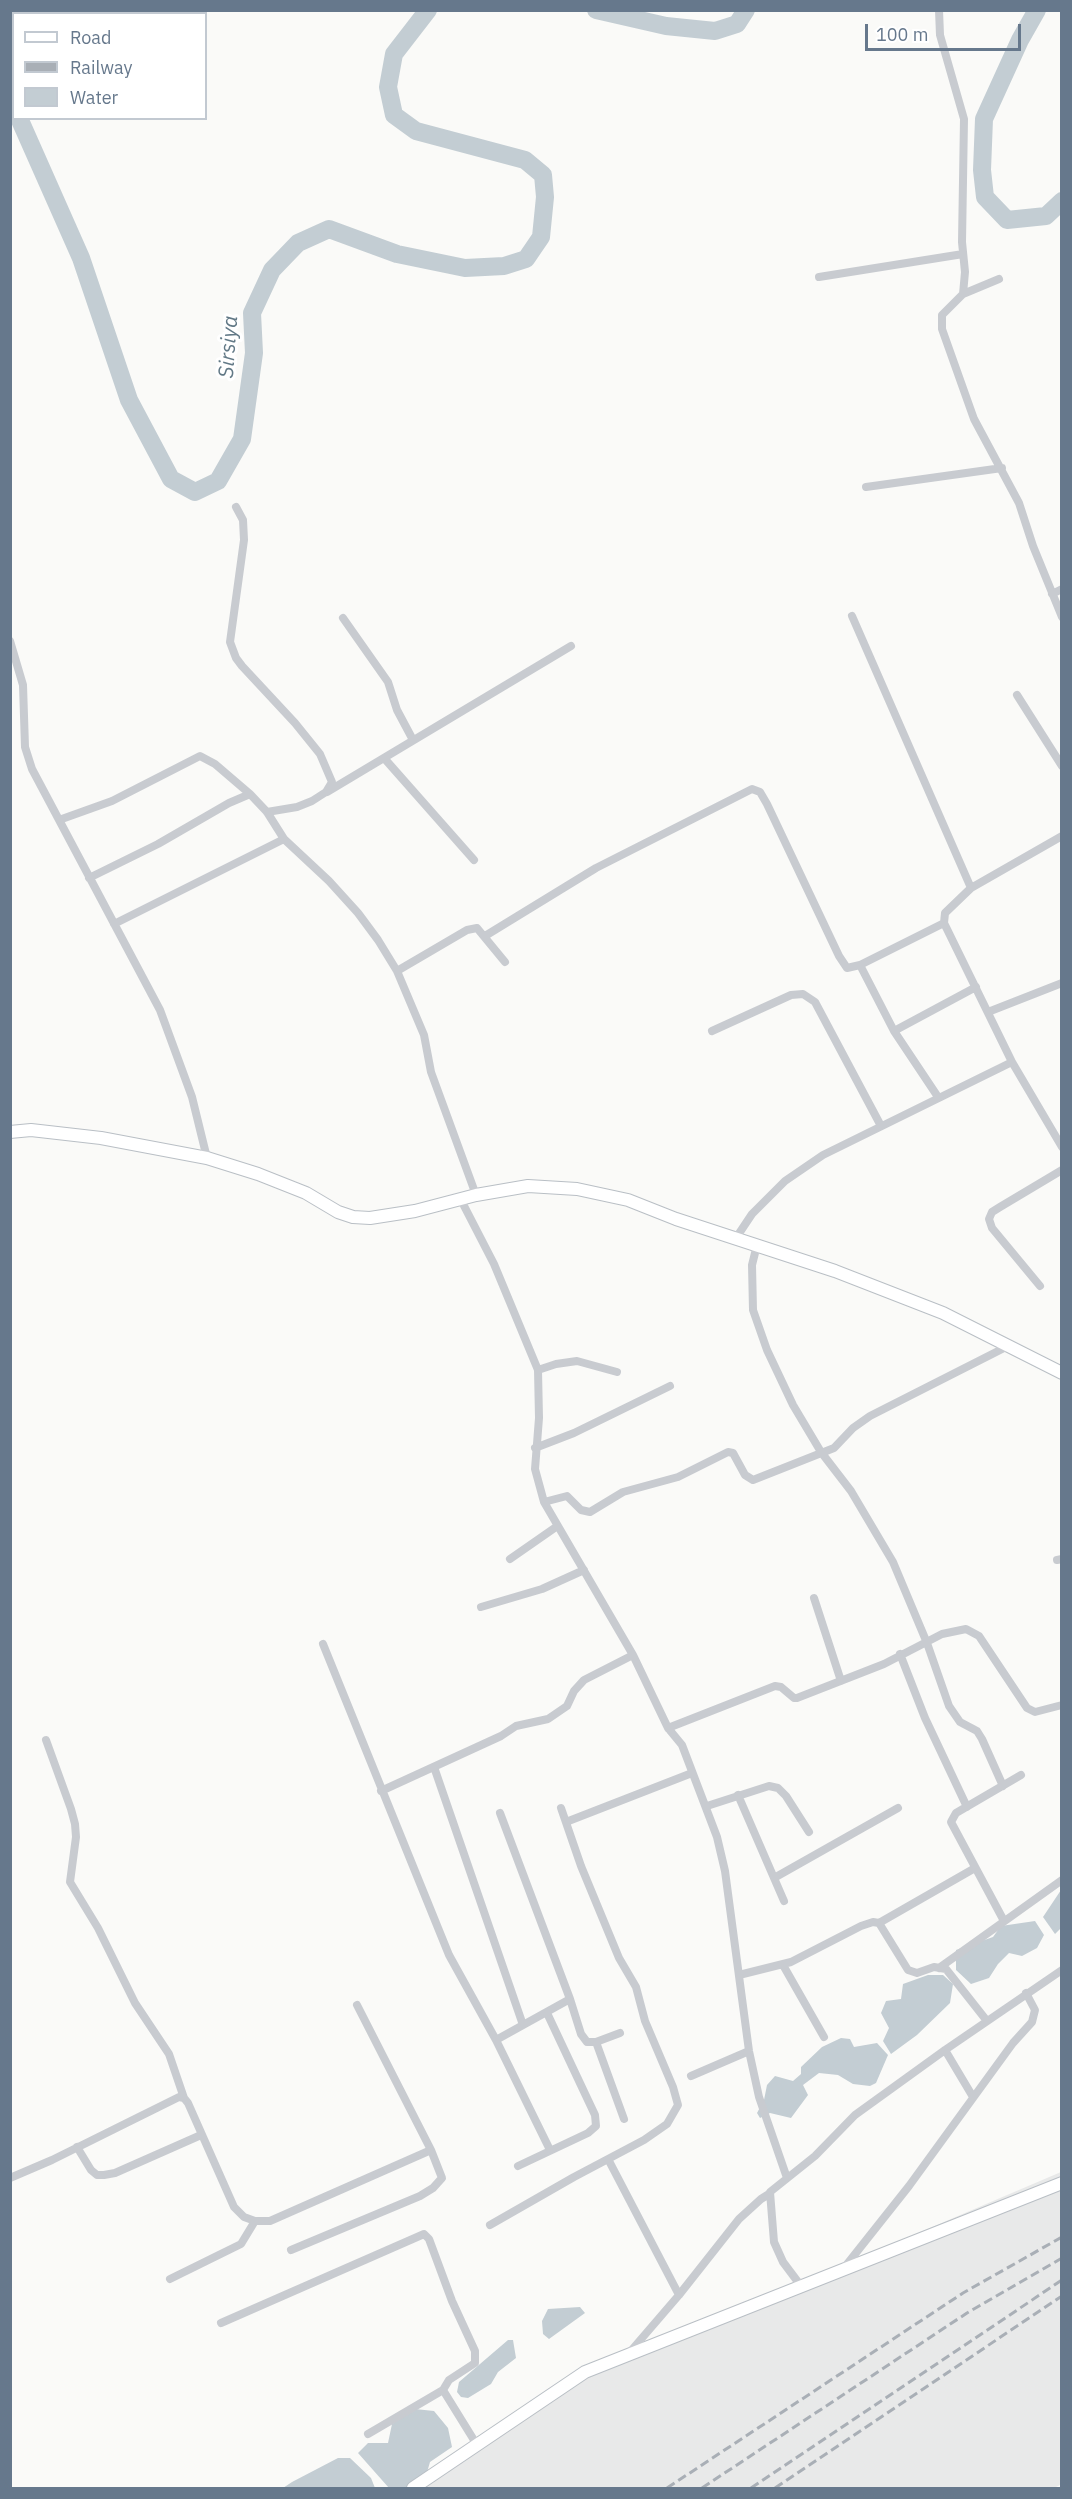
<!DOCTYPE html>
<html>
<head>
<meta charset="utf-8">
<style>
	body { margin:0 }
	#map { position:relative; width:1072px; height:2499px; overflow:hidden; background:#fafaf8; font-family:"IBM Plex Sans",sans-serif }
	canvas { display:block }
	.frame { position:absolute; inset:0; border:12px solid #66788c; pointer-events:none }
	.legend { position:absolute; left:12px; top:12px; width:195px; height:108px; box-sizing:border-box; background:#fff; border:2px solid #c2c9d1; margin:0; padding:8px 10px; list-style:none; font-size:18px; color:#66788c }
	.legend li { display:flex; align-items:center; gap:12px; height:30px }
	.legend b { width:30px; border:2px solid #c2c9d1 }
	.scale { position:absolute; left:865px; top:24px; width:156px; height:27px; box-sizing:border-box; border:3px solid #66788c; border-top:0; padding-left:8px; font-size:18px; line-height:21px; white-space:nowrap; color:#66788c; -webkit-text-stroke:4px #fff; paint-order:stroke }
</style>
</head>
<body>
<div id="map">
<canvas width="1072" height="2499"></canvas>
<div class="frame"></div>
<ul class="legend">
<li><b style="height:8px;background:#fff"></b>Road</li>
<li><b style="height:8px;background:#a9afb6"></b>Railway</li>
<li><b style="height:16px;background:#c3cdd3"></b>Water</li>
</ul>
<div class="scale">100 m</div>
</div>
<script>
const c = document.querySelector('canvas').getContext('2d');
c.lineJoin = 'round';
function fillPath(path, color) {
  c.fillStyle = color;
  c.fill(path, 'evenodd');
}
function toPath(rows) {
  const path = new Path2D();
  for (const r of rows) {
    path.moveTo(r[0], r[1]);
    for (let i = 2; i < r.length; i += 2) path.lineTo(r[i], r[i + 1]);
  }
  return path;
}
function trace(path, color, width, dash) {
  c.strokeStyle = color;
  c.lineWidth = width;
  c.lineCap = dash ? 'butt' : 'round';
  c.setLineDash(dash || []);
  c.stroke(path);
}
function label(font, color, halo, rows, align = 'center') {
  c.font = font + ' "IBM Plex Sans",sans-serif';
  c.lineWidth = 6;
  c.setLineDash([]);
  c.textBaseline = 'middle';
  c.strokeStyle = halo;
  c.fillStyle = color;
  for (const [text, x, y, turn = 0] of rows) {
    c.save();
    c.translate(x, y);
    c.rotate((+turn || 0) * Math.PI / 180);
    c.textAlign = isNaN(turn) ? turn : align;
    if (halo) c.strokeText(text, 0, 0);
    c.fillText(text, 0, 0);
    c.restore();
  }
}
fillPath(toPath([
	[1061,2172,1062,2484,1054,2488,413,2488,588,2374]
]), '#e8e9e9');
fillPath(toPath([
	[1061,1890,1061,1928,1055,1934,1043,1917],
	[1035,1921,1044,1935,1037,1948,1022,1956,1009,1953,998,1964,989,1978,971,1984,956,1970,956,1950,993,1937,1001,1926],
	[928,1975,943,1975,953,1984,950,2003,917,2035,891,2054,883,2041,889,2028,881,2013,886,2001,901,1999,903,1984],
	[841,2038,850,2039,854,2047,877,2043,888,2055,876,2083,870,2086,853,2084,838,2075,819,2073,803,2085,808,2095,791,2118,770,2113,760,2118,757,2113,764,2100,767,2085,775,2076,793,2081,801,2074,801,2067,822,2047],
	[580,2307,585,2313,549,2339,543,2334,542,2321,548,2309],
	[508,2340,513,2340,516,2358,498,2372,491,2384,468,2398,461,2397,457,2392,459,2382],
	[415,2409,434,2411,448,2428,452,2447,430,2462,426,2476,408,2488,389,2488,358,2453,368,2443,388,2443,392,2424],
	[338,2458,350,2458,371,2478,375,2488,283,2488,292,2482]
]), '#c3cdd3');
trace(toPath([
	[596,10,666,26,715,31,737,24,746,10],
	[1037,10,1020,40,984,119,982,170,985,197,1007,220,1046,216,1062,201],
	[10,99,14,105],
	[19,118,81,258,129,400,171,479,195,492,218,481,242,439,254,353,252,313,272,270,298,243,329,229,397,254,465,268,504,266,526,259,541,237,545,197,543,175,525,160,416,131,394,115,388,87,394,54,428,10]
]), '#c3cdd3', 18);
const secondary = toPath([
	[10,1132,31,1130,101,1138,207,1158,258,1174,306,1193,338,1212,353,1217,370,1218,415,1211,476,1195,528,1186,577,1189,628,1200,676,1219,835,1271,943,1313,1062,1373],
	[413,2488,585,2372,1062,2183]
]);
trace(secondary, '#b9bfc5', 14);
trace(toPath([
	[939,10,940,35,964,119,962,242,965,272,963,294],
	[819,277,963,254],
	[999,279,963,294,942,315,942,329,974,419,1019,503,1033,546,1062,617],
	[866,487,1002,468],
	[236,507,243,520,244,540,230,642,236,658,242,666,295,723,320,754,332,782,326,792,312,801,297,807,267,812],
	[1052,594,1062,589],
	[852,616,971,888],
	[343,618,388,682,397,710,413,740],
	[10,641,23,685,25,747,32,769,160,1010,192,1097,207,1158],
	[1017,695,1062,766],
	[384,758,474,860],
	[327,792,571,646],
	[59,820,112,801,200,756,215,764,250,794],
	[1062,836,971,888,945,913,944,923,1012,1062,1062,1147],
	[89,878,158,844,229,803,250,794,267,812,284,839,329,881,358,913,378,940,397,971,424,1035,431,1072,476,1195],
	[114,924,284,839],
	[485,936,596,868,752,789,760,792,767,804,839,956,847,968,860,965,944,923],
	[860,965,894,1031,938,1097],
	[397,971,467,930,477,928,505,962],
	[988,1012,1062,983],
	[712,1031,791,995,803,994,815,1002,881,1126],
	[894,1031,976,987],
	[461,1200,494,1264,538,1370,539,1418,535,1469,544,1502,633,1655,668,1728,682,1745,717,1837,725,1871,749,2051,759,2097,787,2178],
	[736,1238,752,1214,785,1181,823,1155,1012,1062],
	[757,1245,752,1265,753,1310,767,1350,793,1405,821,1452,851,1491,893,1562,927,1643,949,1706,960,1722,977,1731,982,1739,1003,1786],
	[1040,1286,992,1228,989,1219,992,1212,1000,1207,1062,1170],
	[538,1370,556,1364,577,1361,617,1372],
	[535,1448,574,1433,670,1386],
	[544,1502,567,1496,581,1510,590,1512,623,1492,678,1477,728,1452,733,1453,745,1475,753,1480,834,1448,853,1428,870,1416,1010,1345],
	[510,1559,556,1527],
	[1057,1560,1062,1559],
	[814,1598,841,1681],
	[481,1607,542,1589,584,1570],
	[323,1644,449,1955,496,2040,550,2150],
	[900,1654,925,1718,967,1807],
	[668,1728,775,1686,781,1687,794,1698,797,1698,884,1664,942,1634,966,1629,979,1636,1027,1708,1035,1712,1062,1705],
	[46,1740,71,1809,75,1824,76,1837,70,1882,98,1928,135,2003,169,2054,184,2098],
	[434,1767,523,2025],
	[381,1791,501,1736,516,1726,548,1719,567,1706,574,1691,584,1680,633,1655],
	[738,1795,784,1901],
	[707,1806,769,1786,778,1788,786,1796,809,1832],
	[500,1813,570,1999,581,2034,587,2042,596,2042,620,2033],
	[566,1822,692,1773],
	[774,1878,898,1808],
	[1004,1921,951,1822,956,1813,1021,1775],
	[879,1923,975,1868],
	[783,1965,824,2037],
	[939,1968,1062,1880],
	[739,1975,791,1962,861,1926,873,1922,879,1923,908,1970,917,1973,934,1967,946,1969,987,2021],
	[496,2040,570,1999],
	[596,2042,624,2119],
	[945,2050,973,2097],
	[691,2076,749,2051],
	[77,2147,91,2170,97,2175,104,2175,115,2173,201,2135],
	[608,2159,679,2295],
	[518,2166,588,2133,596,2126,595,2115,547,2013],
	[10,2178,52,2160,179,2097,184,2098,188,2103,234,2207,244,2217,255,2221,270,2221,431,2150],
	[490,2225,574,2177,644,2140,667,2124,678,2105,673,2087,645,2021,636,1987,619,1958,581,1866,561,1808],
	[291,2250,420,2196,433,2188,442,2178,431,2150,357,2005],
	[844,2268,909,2186,1013,2043,1032,2022,1035,2010,1026,1993],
	[170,2279,241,2244,255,2221],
	[801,2286,783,2262,774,2242,770,2192,815,2156,855,2115,945,2050,1062,1970],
	[221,2323,424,2234,429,2239,452,2301,475,2351,475,2363,449,2380,443,2390,477,2445],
	[630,2352,679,2295,739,2219,761,2199,769,2194],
	[368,2434,443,2390]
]), '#c8cbd0', 8);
trace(secondary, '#fff', 12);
trace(toPath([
	[667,2488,963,2293,1062,2237],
	[702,2488,967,2313,1062,2258],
	[751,2488,1062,2280],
	[775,2488,1062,2296]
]), '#a9afb6', 3, [9, 4.5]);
label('italic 21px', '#627986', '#fff', [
	["Sirsiya",229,347,-86]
]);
</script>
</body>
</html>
